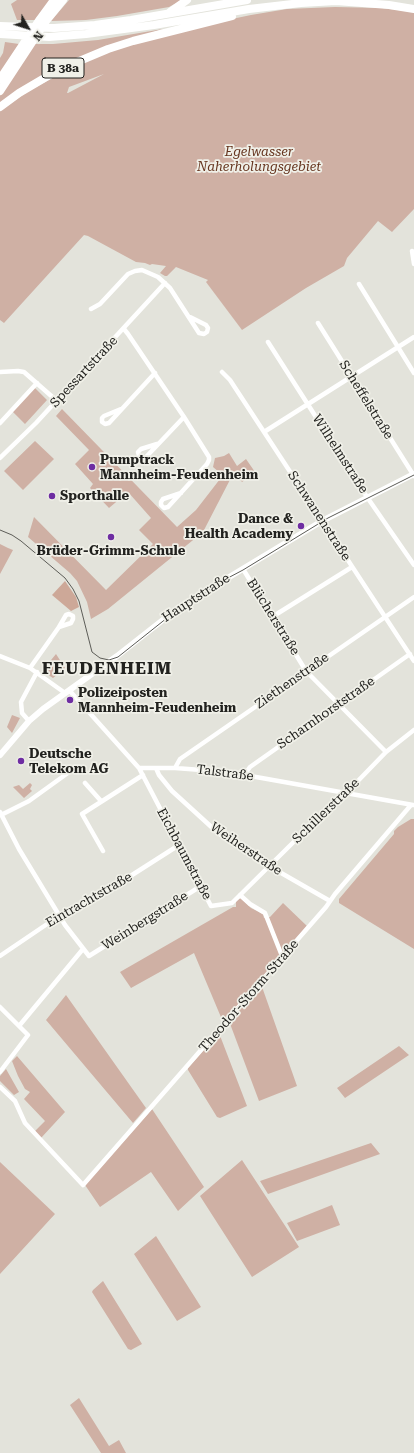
<!DOCTYPE html>
<html>
<head>
<meta charset="utf-8">
<style>
	body { margin:0 }
	#map { position:relative; width:414px; height:1453px; overflow:hidden; background:#e3e3db; font-family:"Roboto Serif",serif }
	canvas { display:block }
	.north { position:absolute; left:8px; top:8px; width:40px; height:40px; -webkit-text-stroke:3px #f0f0e8; paint-order:stroke; rotate:129deg; font-size:11px; font-weight:700; line-height:16px; text-align:center; color:#22221f }
	.north::after { content:''; display:block; margin:auto; width:14px; height:18px; background:#22221f; clip-path:polygon(50% 0,100% 100%,50% 72%,0 100%) }
</style>
</head>
<body>
<div id="map">
<canvas width="414" height="1453"></canvas>
<div class="north">N</div>
</div>
<script>
const c = document.querySelector('canvas').getContext('2d');
c.lineJoin = 'round';
function fillPath(path, color) {
  c.fillStyle = color;
  c.fill(path, 'evenodd');
}
function toPath(rows) {
  const path = new Path2D();
  for (const r of rows) {
    path.moveTo(r[0], r[1]);
    for (let i = 2; i < r.length; i += 2) path.lineTo(r[i], r[i + 1]);
  }
  return path;
}
function trace(path, color, width, dash) {
  c.strokeStyle = color;
  c.lineWidth = width;
  c.lineCap = dash ? 'butt' : 'round';
  c.setLineDash(dash || []);
  c.stroke(path);
}
function label(font, color, halo, rows, align = 'center') {
  c.font = font + ' "Roboto Serif",serif';
  c.lineWidth = 3.5;
  c.setLineDash([]);
  c.textBaseline = 'middle';
  c.strokeStyle = halo;
  c.fillStyle = color;
  for (const [text, x, y, turn = 0] of rows) {
    c.save();
    c.translate(x, y);
    c.rotate((+turn || 0) * Math.PI / 180);
    c.textAlign = isNaN(turn) ? turn : align;
    if (halo) c.strokeText(text, 0, 0);
    c.fillText(text, 0, 0);
    c.restore();
  }
}
fillPath(toPath([
	[17,0,50,0,35,20,17,20,11,4],
	[69,0,182,0,169,7,117,16,86,20,51,21],
	[335,7,382,8,414,12,414,209,392,232,378,221,347,258,344,266,306,288,242,330,206,282,208,280,176,267,167,276,165,276,160,273,166,266,152,264,150,265,145,263,136,262,88,236,84,235,4,323,0,320,0,111,27,92,78,64,137,42,208,24,251,15,287,9],
	[104,74,68,93,67,93,69,87],
	[163,29,92,52,0,104,0,94,34,44,53,44,98,40],
	[5,42,19,44,0,74,0,58,3,53],
	[34,387,47,400,25,424,12,411],
	[62,409,177,527,196,510,220,479,220,473,213,467,215,458,224,456,229,453,237,466,246,459,255,472,242,482,234,472,203,532,108,609,91,619,87,602,77,581,70,573,28,537,34,517,106,590,153,544,139,530,151,518,128,492,109,508,90,488,93,484,75,464,89,450,56,416],
	[35,441,54,459,23,490,4,471],
	[0,544,8,548,6,551,8,548,13,550,0,574],
	[56,654,65,668,53,678,42,671],
	[12,715,20,718,12,733,7,727],
	[30,783,32,785,30,789,32,791,24,798,13,787,19,785,23,789],
	[411,819,414,819,414,949,339,903,339,899,394,834,394,831,398,827],
	[241,898,251,908,263,914,264,918,270,917,283,903,307,926,223,1022,194,953,131,988,120,972,233,907,236,907,236,901,239,899],
	[261,984,297,1086,259,1101,229,1021],
	[66,995,146,1108,133,1123,46,1020],
	[219,1033,247,1106,220,1118,217,1117,188,1070,188,1068],
	[399,1046,409,1055,345,1098,337,1088],
	[17,1056,65,1112,41,1138,35,1131,45,1121,24,1099,30,1092,25,1089,18,1076,12,1061],
	[6,1069,19,1092,14,1095,0,1081,0,1076],
	[152,1109,204,1187,178,1211,151,1172,100,1207,85,1185],
	[371,1143,380,1154,268,1194,260,1181],
	[242,1160,299,1247,252,1277,200,1196],
	[0,1162,55,1214,0,1274],
	[332,1205,340,1225,297,1241,287,1223],
	[156,1236,201,1307,177,1321,134,1254],
	[103,1281,142,1344,131,1350,128,1349,92,1292,93,1290],
	[79,1398,109,1446,119,1440,126,1453,101,1453,70,1405]
]), '#cfb0a4');
fillPath(toPath([
	[65,581,76,597,79,607,71,611,52,595]
]), '#cda898');
trace(toPath([
	[412,251,414,264],
	[359,284,414,373],
	[91,309,100,304,128,274,135,271,142,270,158,277,170,288,199,333,204,334,207,332,208,328,206,325,190,317],
	[318,323,414,476],
	[124,329,128,334,184,417,209,457,209,460,207,464,168,507,164,508,161,505,161,502,163,499,181,493],
	[268,342,367,497,414,565],
	[0,372,18,371,24,372,57,401],
	[222,372,230,380,414,661],
	[121,409,104,416,102,418,102,422,105,424,109,423,155,373],
	[0,423,37,383],
	[264,432,414,337],
	[157,444,141,449,138,452,139,456,142,458,146,457,184,417],
	[0,458,36,423,165,283],
	[243,569,306,671,386,752],
	[272,617,352,567],
	[0,656,30,668,65,693],
	[30,668,59,627,71,623,73,619,73,616,69,614,66,615,59,627],
	[69,690,139,768,211,906,232,903,336,800,354,785,386,752,414,730],
	[29,721,22,713,21,702,37,672],
	[139,768,175,768,228,772,413,805],
	[156,768,159,775,172,791,218,833,269,866,330,901],
	[175,768,180,759,414,597],
	[245,774,250,767,410,654],
	[85,783,101,801],
	[0,812,19,849,65,925,89,956,201,886],
	[1,815,29,801,72,770],
	[103,851,82,814,143,775],
	[240,895,250,904,265,913,282,956],
	[0,956,56,918,66,916,82,907,179,845],
	[0,1007,28,1035,0,1072],
	[19,1026,83,949],
	[0,1087,15,1101,25,1123,83,1185,326,907,335,894,411,805]
]), '#fff', 4.5);
trace(toPath([
	[0,755,29,721,43,709,117,656,178,608,322,521,414,474]
]), '#fff', 6);
trace(toPath([
	[170,12,187,0],
	[0,26,54,28,95,25,131,20,247,0],
	[0,34,49,37,86,34,154,25,249,9,301,3,336,1,389,5,414,9],
	[0,79,40,19,54,0],
	[0,91,46,21,63,0],
	[0,107,19,93,58,70,108,49,133,41,232,16]
]), '#fff', 8);
trace(toPath([
	[0,530,12,535,21,541,65,578,73,589,79,601,92,652,100,658,109,660,118,657,177,610,226,579,243,570,328,518,414,475]
]), '#5c5c57', 1);
for (const [x, y, r, color] of [
	[92,467,4,"#6e2da2"],
	[52,496,4,"#6e2da2"],
	[301,526,4,"#6e2da2"],
	[111,537,4,"#6e2da2"],
	[70,700,4,"#6e2da2"],
	[21,761,4,"#6e2da2"]
]) {
  const dot = new Path2D();
  dot.arc(x, y, r, 0, 2 * Math.PI);
  c.fillStyle = color;
  c.fill(dot);
  trace(dot, '#f0f0e8', 1.5);
}
for (const [x, y, w] of [
	[63,68,42]
]) {
  const box = new Path2D();
  box.roundRect(x - w / 2, y - 10, w, 20, 3);
  c.fillStyle = '#f0f0e8';
  c.fill(box);
  trace(box, '#22221f', 1);
}
label('bold 12px', '#22221f', null, [
	["B 38a",63,68]
]);
label('italic 13px', '#66351f', '#f0f0e8', [
	["Egelwasser",259,152],
	["Naherholungsgebiet",259,167]
]);
label('13px', '#22221f', '#f0f0e8', [
	["Spessartstraße",84,372,-47],
	["Scheffelstraße",366,400,58],
	["Wilhelmstraße",340,454,57],
	["Schwanenstraße",319,516,57],
	["Hauptstraße",196,598,-33],
	["Blücherstraße",273,617,58],
	["Ziethenstraße",292,681,-35],
	["Scharnhorststraße",326,713,-35],
	["Talstraße",225,773,7],
	["Schillerstraße",326,811,-44],
	["Weiherstraße",246,849,34],
	["Eichbaumstraße",184,854,62],
	["Eintrachtstraße",89,900,-30],
	["Weinbergstraße",145,921,-32],
	["Theodor-Storm-Straße",249,996,-49]
]);
label('bold 13px', '#22221f', '#f0f0e8', [
	["Pumptrack",100,460],
	["Mannheim-Feudenheim",100,475],
	["Sporthalle",60,496],
	["Dance &",293,519,"right"],
	["Health Academy",293,534,"right"],
	["Brüder-Grimm-Schule",111,551,"center"],
	["Polizeiposten",78,693],
	["Mannheim-Feudenheim",78,708],
	["Deutsche",29,754],
	["Telekom AG",29,769]
], 'left');
c.letterSpacing = '1px';
label('bold 17px', '#22221f', '#f0f0e8', [
	["FEUDENHEIM",107,669]
]);
c.letterSpacing = '0px';
</script>
</body>
</html>
